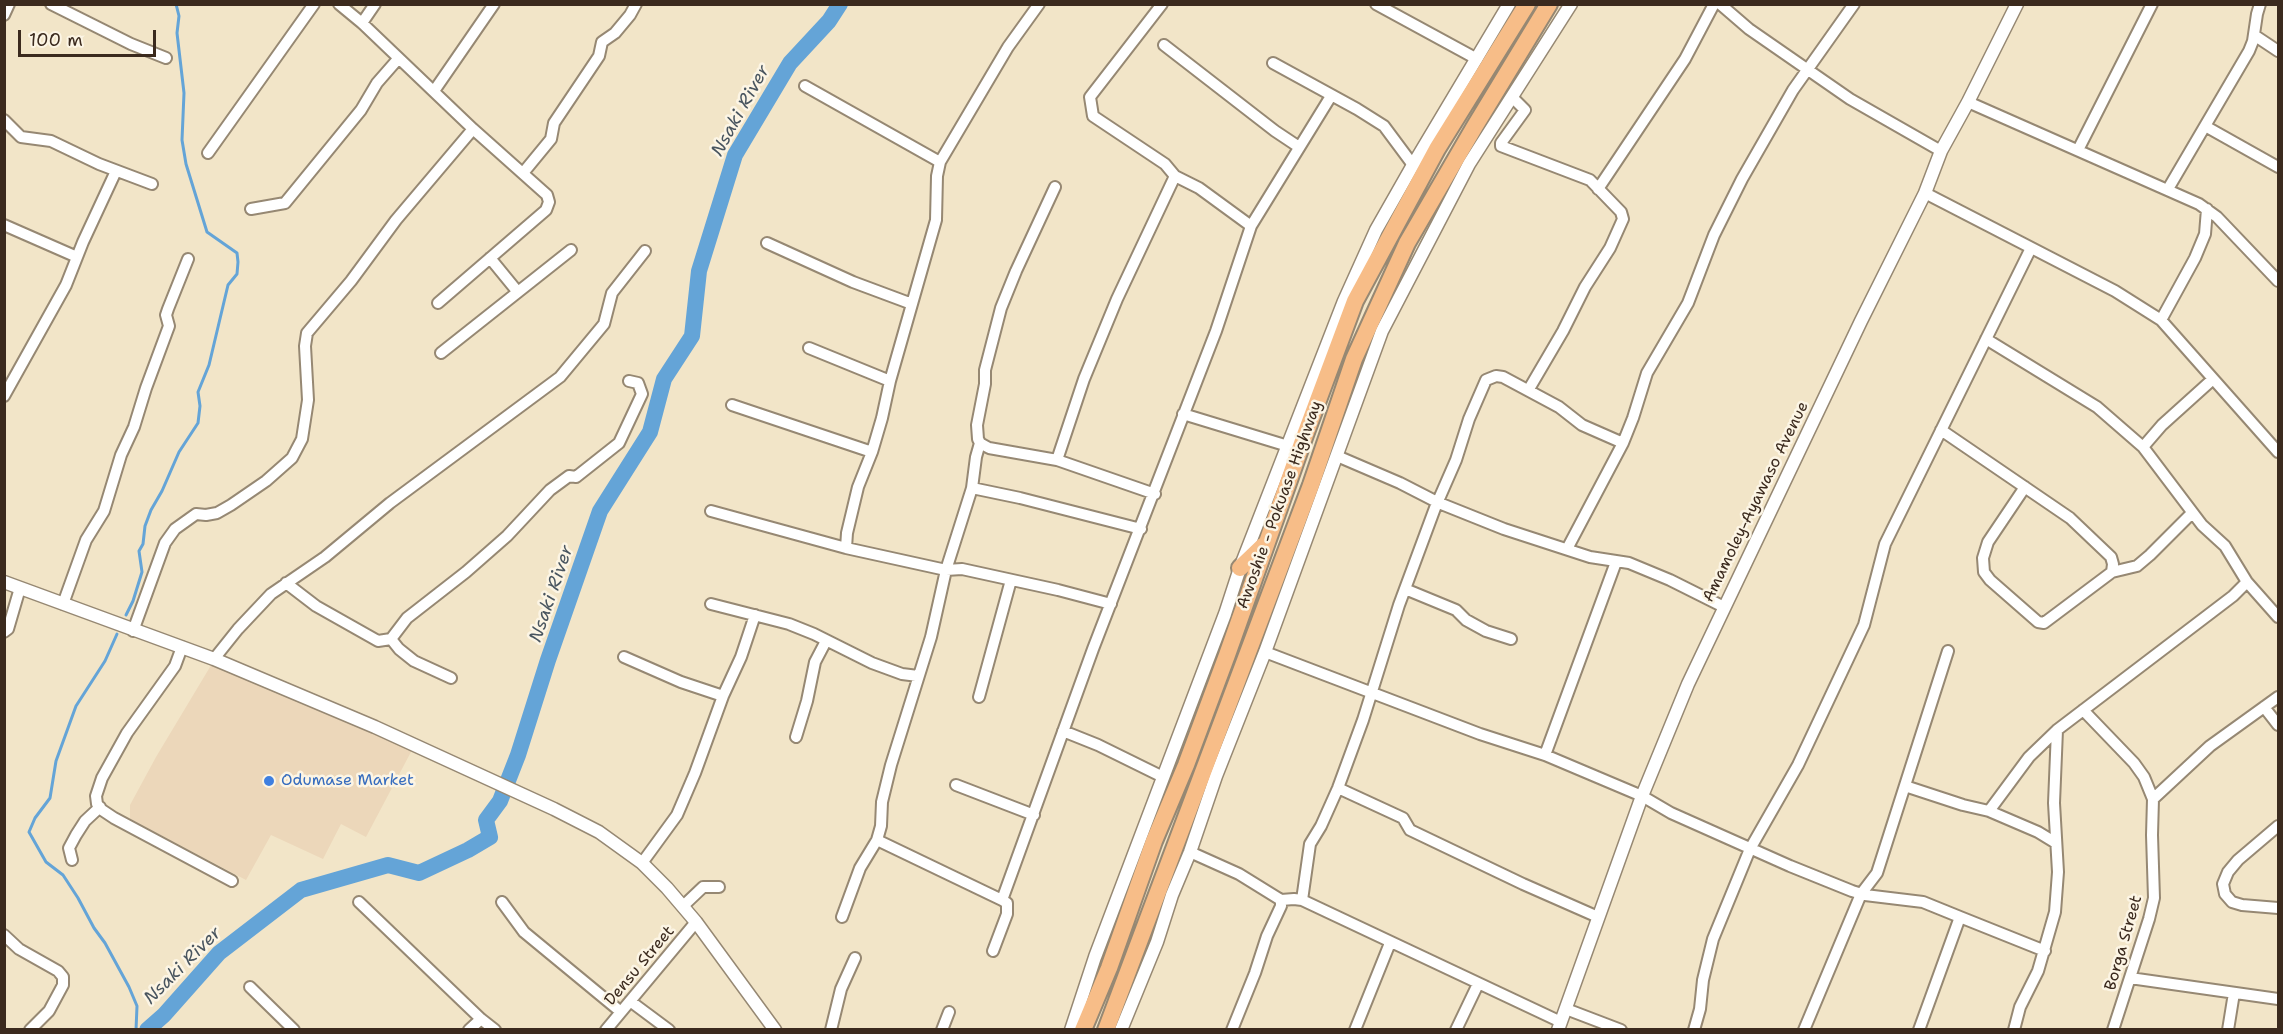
<!DOCTYPE html>
<html>
<head>
<meta charset="utf-8">
<style>
	body { margin:0 }
	#map { position:relative; width:2283px; height:1034px; overflow:hidden; background:#f2e5c8; font-family:"Shantell Sans",sans-serif }
	canvas { display:block }
	.frame { position:absolute; inset:0; border:6px solid #3b2a1e; pointer-events:none }
	.scale { position:absolute; left:18px; top:30px; width:138px; height:27px; box-sizing:border-box; border:3px solid #3b2a1e; border-top:0; padding-left:8px; font-size:18px; line-height:21px; white-space:nowrap; color:#3b2a1e; -webkit-text-stroke:4px #fcf5e5; paint-order:stroke }
</style>
</head>
<body>
<div id="map">
<canvas width="2283" height="1034"></canvas>
<div class="frame"></div>
<div class="scale">100 m</div>
</div>
<script>
const c = document.querySelector('canvas').getContext('2d');
c.lineJoin = 'round';
function fillPath(path, color) {
  c.fillStyle = color;
  c.fill(path, 'evenodd');
}
function toPath(rows) {
  const path = new Path2D();
  for (const r of rows) {
    path.moveTo(r[0], r[1]);
    for (let i = 2; i < r.length; i += 2) path.lineTo(r[i], r[i + 1]);
  }
  return path;
}
function trace(path, color, width, dash) {
  c.strokeStyle = color;
  c.lineWidth = width;
  c.lineCap = dash ? 'butt' : 'round';
  c.setLineDash(dash || []);
  c.stroke(path);
}
function label(font, color, halo, rows, align = 'center') {
  c.font = font + ' "Shantell Sans",sans-serif';
  c.lineWidth = 5;
  c.setLineDash([]);
  c.textBaseline = 'middle';
  c.strokeStyle = halo;
  c.fillStyle = color;
  for (const [text, x, y, turn = 0] of rows) {
    c.save();
    c.translate(x, y);
    c.rotate((+turn || 0) * Math.PI / 180);
    c.textAlign = isNaN(turn) ? turn : align;
    if (halo) c.strokeText(text, 0, 0);
    c.fillText(text, 0, 0);
    c.restore();
  }
}
fillPath(toPath([
	[213,662,412,750,366,837,341,824,323,859,271,835,246,880,130,819,130,805,156,757]
]), '#ecd7ba');
trace(toPath([
	[126,615,133,601,142,572,139,551,143,544,145,526,151,510,162,491,179,452,198,423,200,406,198,392,209,365,228,285,237,274,238,262,237,253,207,232,186,164,182,140,184,93,177,33,179,16,176,4],
	[117,634,105,661,76,706,56,761,50,798,35,818,29,832,46,862,63,875,78,898,94,928,105,943,129,987,137,1006,136,1030]
]), '#64a4d7', 3);
trace(toPath([
	[147,1030,164,1015,219,953,301,890,388,865,419,873,468,850,490,837,486,820,500,801,518,755,548,660,600,511,650,432,664,379,692,336,699,271,735,155,790,63,829,21,840,4]
]), '#64a4d7', 16);
const minor = toPath([
	[51,4,131,44,166,58],
	[339,4,362,23,473,129,547,195,549,202,546,210,438,303],
	[1162,4,1090,97,1093,116,1165,164,1175,176,1199,188,1251,226],
	[1376,4,1477,59],
	[1720,4,1749,29,1850,99,1941,151],
	[4,15,9,4],
	[362,23,375,4],
	[2254,35,2278,51],
	[1164,45,1275,131,1299,147],
	[1273,63,1357,109,1384,126,1413,165],
	[805,86,940,162],
	[434,91,494,4],
	[1512,97,1525,110,1501,143,1501,146,1590,180,1621,212,1623,219,1610,248,1585,287,1563,331,1529,389],
	[1968,102,2199,204,2217,217,2278,281],
	[4,120,21,137,51,141,99,164,152,184],
	[2205,126,2278,167],
	[2078,150,2152,4],
	[208,153,314,4],
	[523,173,551,139,554,123,599,56,602,42,615,33,630,15,636,4],
	[1055,187,1016,271,1001,308,985,370,985,384,977,425,978,439,980,443,989,448,1057,460,1155,494],
	[1598,189,1685,59,1714,4],
	[2168,189,2249,51,2253,41,2257,14,2260,4],
	[1925,193,2115,291,2161,320,2278,452],
	[251,209,285,203,361,110,377,83,398,59],
	[4,225,77,257],
	[767,243,853,282,912,304],
	[490,258,517,291],
	[2161,320,2195,258,2205,234,2207,209],
	[1986,339,2097,407,2143,447],
	[809,348,890,381],
	[441,353,571,250],
	[4,396,66,285,83,242,116,171],
	[732,405,872,452],
	[1183,414,1288,446],
	[1941,430,2070,518,2111,557,2113,564,2112,572,2044,623,2038,622,1990,580,1984,572,1983,558,1988,542,2025,487],
	[1337,456,1400,483,1439,503,1504,529,1590,557,1629,563,1670,580,1724,607],
	[1057,460,1084,379,1117,299,1175,176],
	[972,488,1020,498,1141,529],
	[711,511,846,548,946,570,962,569,1058,590,1111,604],
	[846,548,847,533,858,487,872,452,882,418,890,381,936,220,937,176,940,162,1008,47,1039,4],
	[1567,549,1623,443,1633,418,1647,373,1688,303,1714,235,1742,179,1793,90,1854,4],
	[2112,572,2137,566,2150,555,2192,513],
	[2247,582,2278,617],
	[286,583,316,606,378,641,391,639,407,618,466,572,507,536,550,490,569,476,576,477,619,443,642,394,638,383,629,381],
	[1405,589,1456,610,1466,620,1486,631,1511,639],
	[63,604,86,540,104,511,121,455,134,427,146,388,169,326,166,315,168,309,188,259],
	[711,604,789,624,814,634,872,663,902,674,918,676],
	[133,631,165,543,175,529,196,514,206,515,217,513,231,505,266,481,292,458,302,439,308,400,305,346,307,333,351,281,396,220,473,129],
	[4,632,8,629,20,588],
	[391,639,399,649,414,661,451,678],
	[182,647,175,666,127,733,102,778,96,796,97,804,102,810,114,818,232,881],
	[1265,652,1480,734,1545,755,1642,796,1671,813,1790,866,1852,891,1865,895,1923,902,1960,917,1919,1030],
	[624,657,681,682,723,696],
	[214,659,238,629,271,594,325,557,390,503,560,377,604,324,612,293,645,251],
	[979,697,1011,580],
	[2264,707,2278,725],
	[2083,710,2134,763,2144,777,2153,799,2152,835,2154,898,2149,919,2113,1030],
	[1063,731,1098,745,1163,777],
	[796,737,807,701,815,662,826,641],
	[1545,755,1616,562],
	[956,785,1034,815],
	[1905,786,1963,805,1989,811,2038,832,2056,843],
	[1338,788,1403,818,1410,830,1523,884,1598,917],
	[2153,799,2210,746,2278,697],
	[1989,811,2029,757,2057,730,2233,596,2247,582,2225,546,2202,525,2143,447,2162,425,2213,379],
	[2278,826,2238,860,2228,872,2223,884,2225,894,2232,902,2242,905,2278,908],
	[877,840,1002,900],
	[1190,852,1239,874,1281,900,1294,899,1302,900,1561,1022],
	[72,860,69,848,76,835,85,821,100,807],
	[642,863,677,815,695,773,723,696,741,657,755,615],
	[1302,900,1310,844,1321,826,1338,788,1363,720,1399,605,1435,508,1456,460,1469,419,1486,380,1496,376,1503,377,1559,407,1582,425,1623,443],
	[359,902,481,1019,495,1030],
	[502,902,524,932,621,1012],
	[683,906,703,887,719,887],
	[842,917,860,868,877,840,881,826,882,802,891,765,931,637,946,570,972,488,976,457,980,443],
	[1960,917,2045,951],
	[4,935,19,949,58,971,63,977,63,985,49,1011,30,1030],
	[993,951,1007,914,1007,903,1002,900,1093,649,1216,331,1251,226,1331,96],
	[2130,978,2278,999],
	[250,987,294,1030],
	[630,1001,669,1030],
	[1566,1009,1621,1030],
	[469,1030,481,1019],
	[606,1030,696,922],
	[831,1030,841,989,855,958],
	[942,1030,949,1012],
	[1232,1030,1255,973,1267,936,1281,906,1281,900],
	[1355,1030,1390,943],
	[1456,1030,1478,984],
	[1694,1030,1700,1009,1703,980,1713,939,1750,849,1798,765,1864,625,1885,544,2031,248],
	[1804,1030,1861,894,1877,873,1948,651],
	[2014,1030,2020,1007,2038,971,2055,912,2058,872,2054,803,2057,730],
	[2228,1030,2234,993]
]);
const tertiary = toPath([
	[4,582,214,659,375,727,554,809,599,832,642,863,667,888,696,922,775,1030],
	[1071,1030,1095,957,1225,614,1240,568,1344,301,1376,230,1413,165,1509,4],
	[1121,1030,1157,942,1172,895,1190,852,1216,776,1265,652,1382,331,1469,164,1571,4],
	[1558,1030,1642,796,1688,684,1861,321,1925,193,1941,151,1968,102,2017,4]
]);
const primary = toPath([
	[1240,568,1264,545],
	[1083,1030,1109,968,1154,841,1186,765,1227,655,1305,435,1355,301,1437,149,1527,4],
	[1106,1030,1311,485,1354,359,1407,243,1475,126,1549,4]
]);
trace(minor, '#968873', 14);
trace(tertiary, '#968873', 15);
trace(primary, '#968873', 20);
trace(minor, '#fff', 10);
trace(tertiary, '#fff', 12);
trace(primary, '#f7bd88', 16);
for (const [x, y, r, color] of [
	[269,781,6,"#3f7fe0"]
]) {
  const dot = new Path2D();
  dot.arc(x, y, r, 0, 2 * Math.PI);
  c.fillStyle = color;
  c.fill(dot);
  trace(dot, '#fcf5e5', 2);
}
label('16px', '#3b2a1e', '#fcf5e5', [
	["Amamoley-Ayawaso Avenue",1756,502,-64],
	["Awoshie - Pokuase Highway",1280,505,-70],
	["Borga Street",2124,943,-74],
	["Densu Street",640,966,-50]
]);
label('16px', '#366cbe', '#fcf5e5', [
	["Odumase Market",281,781]
], 'left');
label('italic 18px', '#49555f', '#fcf5e5', [
	["Nsaki River",741,111,-61],
	["Nsaki River",552,594,-71],
	["Nsaki River",183,966,-45]
]);
</script>
</body>
</html>
